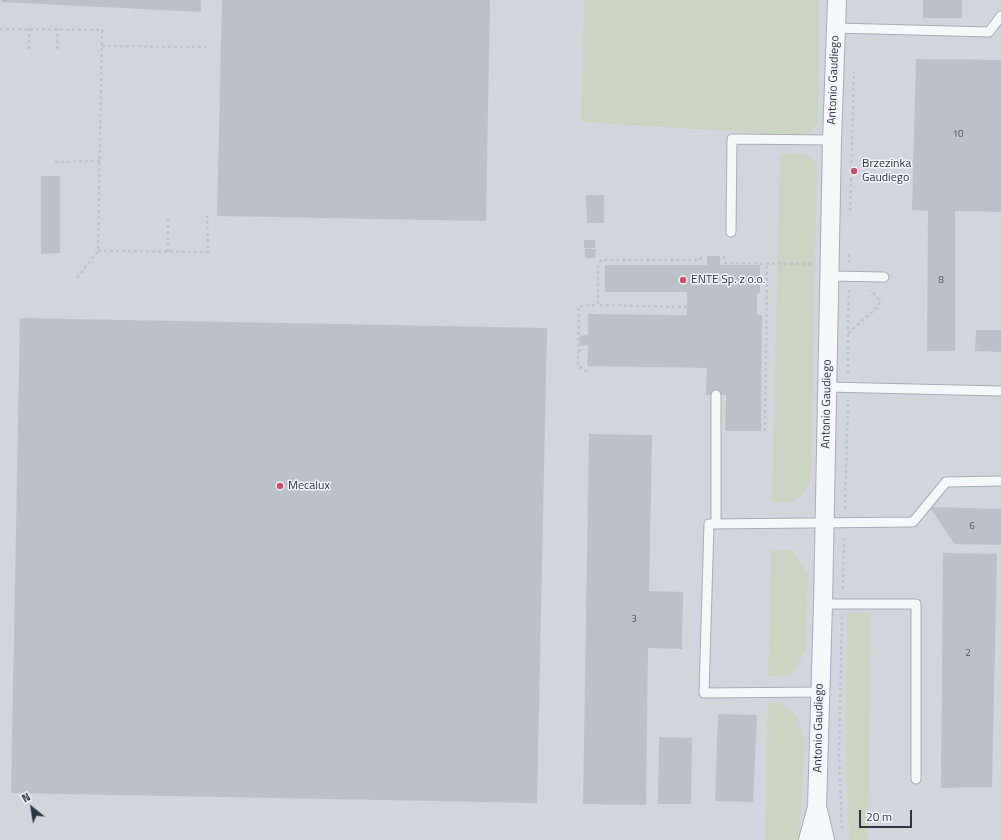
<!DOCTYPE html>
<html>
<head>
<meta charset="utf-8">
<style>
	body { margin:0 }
	#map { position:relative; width:1001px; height:840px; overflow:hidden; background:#e3e7eb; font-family:"Titillium Web",sans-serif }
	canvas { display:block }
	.north { position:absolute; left:12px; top:788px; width:40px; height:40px; -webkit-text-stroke:3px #f3f5f8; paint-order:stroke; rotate:330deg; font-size:11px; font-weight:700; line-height:16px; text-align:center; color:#2b3643 }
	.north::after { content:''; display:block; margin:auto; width:14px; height:18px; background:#2b3643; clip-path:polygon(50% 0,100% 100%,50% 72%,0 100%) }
	.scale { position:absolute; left:859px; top:810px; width:53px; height:18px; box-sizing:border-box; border:2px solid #2b3643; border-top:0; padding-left:5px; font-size:12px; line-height:14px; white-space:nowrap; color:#2b3643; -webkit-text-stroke:3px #f3f5f8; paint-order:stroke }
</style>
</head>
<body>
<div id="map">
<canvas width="1001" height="840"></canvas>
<div class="north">N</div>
<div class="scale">20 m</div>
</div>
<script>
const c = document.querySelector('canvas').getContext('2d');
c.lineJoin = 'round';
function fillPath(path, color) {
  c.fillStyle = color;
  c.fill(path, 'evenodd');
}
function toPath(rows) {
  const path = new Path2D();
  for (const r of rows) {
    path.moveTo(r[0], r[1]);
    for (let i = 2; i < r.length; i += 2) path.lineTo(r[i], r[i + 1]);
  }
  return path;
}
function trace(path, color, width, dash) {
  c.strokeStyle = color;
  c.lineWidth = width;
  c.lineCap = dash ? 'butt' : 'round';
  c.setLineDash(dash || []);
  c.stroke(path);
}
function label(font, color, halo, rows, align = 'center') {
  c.font = font + ' "Titillium Web",sans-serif';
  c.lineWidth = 3;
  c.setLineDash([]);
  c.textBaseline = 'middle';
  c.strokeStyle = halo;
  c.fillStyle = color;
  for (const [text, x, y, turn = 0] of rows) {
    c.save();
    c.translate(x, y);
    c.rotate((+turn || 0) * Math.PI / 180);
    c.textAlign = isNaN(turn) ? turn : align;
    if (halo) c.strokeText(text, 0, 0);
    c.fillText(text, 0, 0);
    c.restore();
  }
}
fillPath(toPath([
	[0,0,1001,0,1001,840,0,840]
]), '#d1d6dd');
fillPath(toPath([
	[584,0,819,0,818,125,806,134,792,135,581,122],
	[780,154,803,154,812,158,817,165,811,480,802,495,793,502,772,502],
	[771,550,795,550,794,556,798,559,808,574,806,649,791,675,768,676],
	[871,613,868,840,849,840,846,765,847,613],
	[768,702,783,704,797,717,805,740,799,840,765,840]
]), '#cad5c4');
fillPath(toPath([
	[2,0,201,0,201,12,1,2],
	[222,0,490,0,486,221,217,216],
	[923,0,962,0,962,18,923,18],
	[916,59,1001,60,1001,212,955,211,955,351,927,351,928,211,912,210],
	[41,176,60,176,60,253,41,254],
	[586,195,604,195,604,223,587,223],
	[584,240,595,240,595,248,584,248],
	[585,249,596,249,595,258,585,258],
	[707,256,720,256,720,265,760,265,760,293,757,293,757,315,762,315,761,431,725,431,726,395,706,395,707,368,587,366,588,345,579,346,580,336,588,335,588,314,687,315,687,292,605,292,605,265,707,265],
	[20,318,547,328,537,803,11,793],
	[976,330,1001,330,1001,352,975,351],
	[589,434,652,435,649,591,683,592,682,649,648,648,646,805,583,804],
	[930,507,1001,509,1001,545,954,544],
	[943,553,997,554,992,787,941,788],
	[718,714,757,715,753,802,715,801],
	[659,737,692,738,691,804,658,804]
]), '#bac1c8');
const service = toPath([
	[836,28,989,32,1001,16],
	[731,232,732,139,832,140],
	[830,276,884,277],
	[827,387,1001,391],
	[716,524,716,395],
	[823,604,916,604,916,779],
	[820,692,704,693,709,524,913,522,946,482,1001,481]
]);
const minor = toPath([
	[818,810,825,840],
	[808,840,817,807,823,604,832,140,837,0]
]);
trace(service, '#a8aeb5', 11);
trace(minor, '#a8aeb5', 20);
trace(toPath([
	[0,29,102,30,98,251,76,279],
	[102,46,208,47],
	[29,49,29,28],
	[57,49,58,29],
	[55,162,100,161],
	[850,211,854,72],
	[98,251,208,252,207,216],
	[168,252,168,216],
	[724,256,725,263,812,264],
	[849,263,849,252],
	[687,307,598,305,598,267,601,260,700,260,702,256],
	[848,329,849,288],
	[848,333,878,307,880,300,870,290],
	[848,334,848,375],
	[579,351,582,349,582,346],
	[587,372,578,366,579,306,598,305],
	[765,431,767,263],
	[845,509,848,400],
	[843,589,844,536],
	[842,616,839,754,842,829]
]), '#c1c5ca', 2.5, [3, 3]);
trace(service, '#f6f7f9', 9);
trace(minor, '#f6f7f9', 18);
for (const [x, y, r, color] of [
	[854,171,4,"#cd4b6c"],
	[683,280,4,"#cd4b6c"],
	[280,486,4,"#cd4b6c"]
]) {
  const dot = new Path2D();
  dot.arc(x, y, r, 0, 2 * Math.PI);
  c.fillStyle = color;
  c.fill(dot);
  trace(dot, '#f3f5f8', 1.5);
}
label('10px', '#4f5964', null, [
	["10",958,135],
	["8",941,281],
	["6",972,527],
	["3",634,620],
	["2",968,654]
]);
label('12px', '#2b3643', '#f3f5f8', [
	["Antonio Gaudiego",834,80,-88],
	["Antonio Gaudiego",827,404,-89],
	["Antonio Gaudiego",819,728,-89]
]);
label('12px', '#2b3643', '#f3f5f8', [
	["Brzezinka",862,164],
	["Gaudiego",862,178],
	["ENTE Sp. z o.o.",691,280],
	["Mecalux",288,486]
], 'left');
</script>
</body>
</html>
